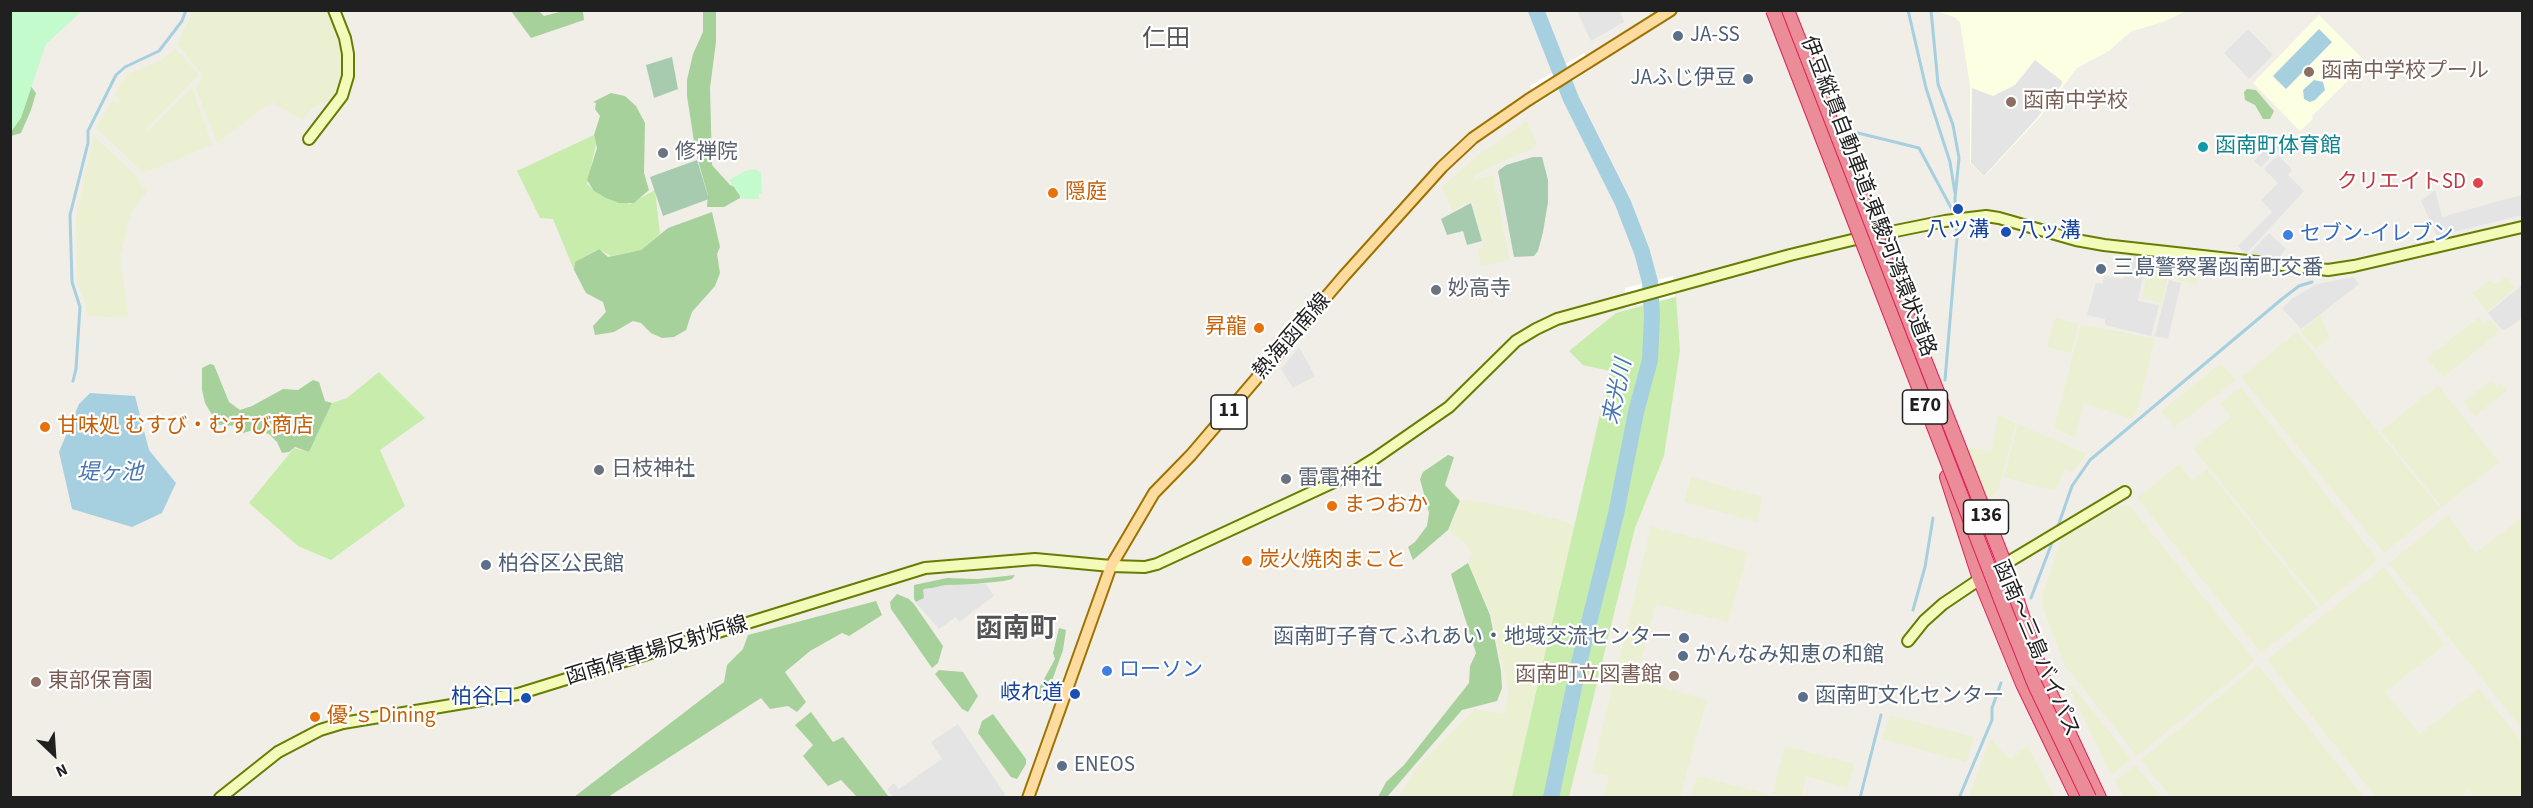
<!DOCTYPE html>
<html>
<head>
<meta charset="utf-8">
<style>
	body { margin:0 }
	#map { position:relative; width:2533px; height:808px; overflow:hidden; background:#f1eee7; font-family:"Source Sans 3",sans-serif }
	canvas { display:block }
	.frame { position:absolute; inset:0; border:12px solid #202020; pointer-events:none }
	.north { position:absolute; left:24px; top:724px; width:60px; height:60px; -webkit-text-stroke:4px #fff; paint-order:stroke; rotate:155deg; font-size:16px; font-weight:700; line-height:24px; text-align:center; color:#202020 }
	.north::after { content:''; display:block; margin:auto; width:21px; height:27px; background:#202020; clip-path:polygon(50% 0,100% 100%,50% 72%,0 100%) }
</style>
</head>
<body>
<div id="map">
<canvas width="2533" height="808"></canvas>
<div class="frame"></div>
<div class="north">N</div>
</div>
<script>
const c = document.querySelector('canvas').getContext('2d');
c.lineJoin = 'round';
function fillPath(path, color) {
  c.fillStyle = color;
  c.fill(path, 'evenodd');
}
function toPath(rows) {
  const path = new Path2D();
  for (const r of rows) {
    path.moveTo(r[0], r[1]);
    for (let i = 2; i < r.length; i += 2) path.lineTo(r[i], r[i + 1]);
  }
  return path;
}
function trace(path, color, width, dash) {
  c.strokeStyle = color;
  c.lineWidth = width;
  c.lineCap = dash ? 'butt' : 'round';
  c.setLineDash(dash || []);
  c.stroke(path);
}
function label(font, color, halo, rows, align = 'center') {
  c.font = font + ' "Source Sans 3","Noto Sans JP",sans-serif';
  c.lineWidth = 4.5;
  c.setLineDash([]);
  c.textBaseline = 'middle';
  c.strokeStyle = halo;
  c.fillStyle = color;
  for (const [text, x, y, turn = 0] of rows) {
    c.save();
    c.translate(x, y);
    c.rotate((+turn || 0) * Math.PI / 180);
    c.textAlign = isNaN(turn) ? turn : align;
    if (halo) c.strokeText(text, 0, 0);
    c.fillText(text, 0, 0);
    c.restore();
  }
}
fillPath(toPath([
	[1936,11,2186,11,2168,20,2130,32,2109,51,2077,68,2039,118,1984,177,1970,163,1970,85,1960,22,1954,17],
	[2319,15,2365,61,2364,65,2312,116,2313,119,2300,131,2253,83]
]), '#fdffe2');
fillPath(toPath([
	[193,11,329,11,344,36,344,69,340,95,311,109,303,121,272,102,217,143,196,89,202,74,177,44],
	[175,48,199,74,145,130,148,131,192,87,212,145,144,173,96,128,113,99,118,104,121,102,115,95,120,83,129,73,161,61],
	[1525,122,1527,122,1537,143,1536,147,1474,175,1475,180,1493,175,1510,260,1481,266,1478,249,1484,247,1472,201,1452,211,1442,187,1476,157],
	[94,136,141,180,139,182,148,191,133,209,120,257,129,318,86,316,86,303,77,283,76,216],
	[2155,257,2172,260,2162,303,2142,298,2150,260,2154,260],
	[2181,261,2202,263,2196,285,2176,280],
	[2506,276,2516,288,2487,312,2472,293,2490,280,2493,284,2497,283],
	[2320,315,2330,338,2316,349,2301,332],
	[2479,317,2484,323,2490,319,2500,331,2443,378,2427,358],
	[2056,318,2079,324,2071,353,2047,347,2054,319],
	[2081,324,2155,339,2137,412,2131,419,2084,403,2075,438,2054,428],
	[2297,332,2440,508,2384,553,2241,377],
	[2221,363,2236,380,2175,427,2161,411],
	[2491,380,2496,387,2501,383,2507,391,2475,416,2463,402],
	[2438,385,2499,462,2442,507,2381,431],
	[2241,387,2378,560,2321,606,2193,448,2231,417,2220,403],
	[1998,414,2016,423,1999,488,1988,501,1966,447,1991,451],
	[2018,424,2087,454,2072,472,2065,469,2055,491,2004,477],
	[2179,464,2192,480,2207,469,2318,608,2261,653,2137,498],
	[1691,477,1762,497,1757,522,1684,502],
	[1463,499,1523,510,1567,522,1575,528,1512,797,1398,797,1418,766,1475,709,1504,714,1508,690,1491,613,1468,563,1472,554,1465,543,1448,530],
	[2119,505,2130,506,2255,661,2137,756,2065,666,2043,608,2042,596,2062,538],
	[2448,515,2476,553,2522,517,2522,729,2389,563],
	[1651,526,1748,552,1728,622,1656,604,1636,679,1707,700,1680,797,1604,797,1609,776,1592,772],
	[2384,567,2445,645,2385,692,2420,734,2479,688,2522,742,2522,797,2475,797,2469,790,2459,797,2376,797,2267,660],
	[2258,665,2364,797,2171,797,2141,760],
	[2072,685,2131,759,2113,774,2109,771,2069,687],
	[1890,715,1974,737,1966,762,1882,739],
	[1990,738,2010,759,2027,746,2055,797,1969,797],
	[1785,746,1852,763,1854,766,1848,788,1806,776,1802,797,1772,794],
	[2135,765,2162,797,2124,797,2115,781],
	[1697,776,1769,794,1768,797,1691,797]
]), '#ecf0d2');
fillPath(toPath([
	[594,135,596,144,587,184,599,194,630,204,655,190,660,234,641,250,611,256,598,249,575,262,574,270,553,219,540,218,517,171],
	[1676,297,1680,350,1664,456,1635,528,1569,797,1512,797,1610,371,1583,365,1569,351,1616,313],
	[379,372,425,418,380,450,405,506,331,560,298,546,249,503,294,448,309,452,332,403,347,398]
]), '#c7ecac');
fillPath(toPath([
	[511,11,539,11,544,16,563,11,579,11,583,12,584,20,531,38],
	[703,11,716,11,716,42,710,88,712,165,730,185,740,189,740,198,724,207,707,207,708,195,696,154,687,96,687,80,693,54,703,32],
	[10,71,29,84,36,93,31,110,21,133,11,136],
	[2247,89,2256,90,2274,111,2270,119,2263,119,2255,105,2245,100,2244,92],
	[611,93,625,96,636,106,645,123,644,173,649,190,634,203,619,203,606,198,594,191,587,180,597,148,594,135,600,116,595,109,596,103,593,102],
	[712,212,720,247,717,254,720,273,715,286,692,312,686,330,674,337,662,338,651,333,641,323,633,321,614,332,595,335,593,326,606,312,603,302,586,293,574,270,575,262,599,249,608,257,641,250,668,228],
	[210,364,214,365,229,402,240,410,252,406,283,389,298,390,313,380,319,382,325,401,332,403,309,452,295,447,289,452,282,453,277,442,269,434,254,430,243,433,237,426,218,425,205,403,202,390,202,368],
	[1448,455,1454,457,1445,485,1460,501,1448,530,1413,560,1408,547,1415,542,1427,526,1429,513,1420,479,1423,472],
	[1468,563,1490,615,1501,671,1502,688,1497,701,1462,710,1387,797,1378,797,1386,782,1404,765,1469,683,1470,666,1476,653,1451,574],
	[1015,575,1012,579,1004,581,924,589,924,598,916,602,914,599,914,585,947,578,978,579],
	[897,594,909,599,914,604,943,646,938,663,932,668,891,609,890,602],
	[876,601,882,615,849,636,842,633,810,651,785,672,806,702,797,712,788,706,770,709,761,698,608,797,574,797,724,682,727,665,743,649,748,635],
	[1059,628,1066,630,1063,650,1049,689,1044,700,1041,701,1037,692,1055,659,1053,653],
	[939,670,963,672,978,696,968,712,962,709,935,674],
	[811,712,833,742,843,737,889,797,857,797,841,780,828,786,803,756,813,745,795,725],
	[993,714,1026,759,1026,764,1017,779,1011,777,978,733,982,721]
]), '#a7d19a');
fillPath(toPath([
	[672,57,678,89,654,98,646,65],
	[1533,157,1542,157,1548,180,1548,202,1543,232,1538,251,1534,256,1514,257,1498,171,1506,165],
	[697,160,709,199,663,216,650,177],
	[1471,203,1482,241,1467,245,1463,231,1447,235,1441,219]
]), '#a7cbaf');
fillPath(toPath([
	[11,10,82,11,46,44,21,118,11,132],
	[755,169,761,173,762,194,759,194,759,199,742,199,729,180,745,171]
]), '#c4fbcc');
fillPath(toPath([
	[1577,11,1620,11,1624,22,1591,41],
	[2248,29,2273,55,2249,79,2224,53],
	[2035,60,2062,81,2062,84,2038,117,1984,176,1971,163,1972,88,1993,96,2015,85],
	[2278,136,2285,142,2261,167,2254,161],
	[2278,155,2292,170,2288,175,2304,191,2246,254,2238,246,2272,212,2261,200,2278,183,2264,169],
	[2435,190,2442,217,2521,195,2522,191,2522,215,2437,236,2421,201],
	[2269,233,2286,249,2277,260,2247,256],
	[2129,254,2147,257,2138,301,2159,305,2151,336,2105,325,2105,319,2087,315,2096,283,2103,284,2104,276,2123,279],
	[2353,277,2359,284,2301,329,2282,308,2293,298,2317,284],
	[2169,280,2181,283,2168,339,2155,336],
	[2522,285,2522,318,2505,330,2502,330,2488,313],
	[1299,347,1315,376,1293,388,1281,369],
	[986,584,994,596,959,622,956,617,939,629,916,603,924,598,923,590,945,585],
	[958,724,1005,794,1004,797,893,797,887,789,894,783,899,789,942,759,931,742]
]), '#e4e4e4');
fillPath(toPath([
	[2319,29,2332,42,2286,89,2273,76],
	[2314,80,2323,82,2325,90,2315,100,2310,102,2304,99,2303,90],
	[90,393,135,396,149,450,176,483,162,513,132,527,72,509,59,452,79,404]
]), '#a6cfe0');
fillPath(toPath([
	[1584,53,1590,70,1537,104,1530,86],
	[1673,276,1675,296,1626,308,1625,288]
]), '#fff');
trace(toPath([
	[1908,10,1926,88,1950,162,1955,193],
	[1931,10,1938,84,1953,125,1959,158,1955,198,1957,237,1945,380],
	[1854,132,1919,148,1955,215],
	[73,381,76,369,80,307,72,282,70,215,88,143,88,131,116,75,125,67,159,51,182,21,186,10],
	[2057,529,2072,486,2090,460,2282,299,2299,286,2312,282],
	[2031,598,2053,540],
	[1913,610,1925,567,1933,518],
	[1860,798,1881,715],
	[1959,798,1992,720,1992,708,2001,683]
]), '#a6cfe0', 3);
trace(toPath([
	[1536,10,1571,99,1623,203,1642,252,1650,282,1652,316,1650,360,1636,412,1616,514,1579,663,1551,798]
]), '#a6cfe0', 16);
const secondary = toPath([
	[309,139,342,96,348,76,348,54,345,38,334,10],
	[1908,641,1924,621,1943,604,1980,579,2125,492],
	[220,798,278,752,320,730,343,723,518,694,925,568,1035,559,1111,566,1145,567,1157,564,1347,476,1374,459,1449,407,1516,341,1536,329,1557,319,1790,255,1856,239,1945,221,1986,216,1999,218,2076,240,2104,245,2328,270,2354,266,2522,227]
]);
const primary = toPath([
	[1028,798,1111,566,1154,493,1191,455,1344,276,1442,167,1473,138,1528,100,1671,10]
]);
const highway = toPath([
	[1787,10,2005,565,2042,676,2099,798],
	[1947,477,1980,579,2023,684,2078,798]
]);
trace(secondary, '#677d02', 14);
trace(primary, '#9d7300', 14);
trace(highway, '#e02257', 16);
trace(secondary, '#f4fbba', 10);
trace(primary, '#fedb9e', 10);
trace(highway, '#ea8d98', 14);
const highwayBridge = toPath([
	[1773,10,2007,615,2035,685,2089,798]
]);
trace(highwayBridge, '#e02257', 16, []);
trace(highwayBridge, '#ea8d98', 14);
for (const [x, y, r, color] of [
	[1678,36,6,"#5c6f8a"],
	[2309,72,6,"#8d6e63"],
	[1748,79,6,"#5c6f8a"],
	[2011,102,6,"#8d6e63"],
	[2203,147,6,"#0f9aa8"],
	[663,153,6,"#6b7280"],
	[2478,183,6,"#e0444e"],
	[1053,193,6,"#e8710a"],
	[1958,209,6,"#1a4fb4"],
	[2006,232,6,"#1a4fb4"],
	[2288,235,6,"#3f7fe0"],
	[2101,269,6,"#5c6f8a"],
	[1436,290,6,"#6b7280"],
	[1259,328,6,"#e8710a"],
	[45,427,6,"#e8710a"],
	[599,470,6,"#6b7280"],
	[1286,479,6,"#6b7280"],
	[1332,506,6,"#e8710a"],
	[1247,561,6,"#e8710a"],
	[486,565,6,"#5c6f8a"],
	[1684,638,6,"#5c6f8a"],
	[1683,656,6,"#5c6f8a"],
	[1107,671,6,"#3f7fe0"],
	[1674,676,6,"#8d6e63"],
	[36,682,6,"#8d6e63"],
	[1075,694,6,"#1a4fb4"],
	[1803,697,6,"#5c6f8a"],
	[526,698,6,"#1a4fb4"],
	[315,717,6,"#e8710a"],
	[1062,766,6,"#5c6f8a"]
]) {
  const dot = new Path2D();
  dot.arc(x, y, r, 0, 2 * Math.PI);
  c.fillStyle = color;
  c.fill(dot);
  trace(dot, '#fff', 2);
}
for (const [x, y, w] of [
	[1925,407,45],
	[1229,412,36],
	[1986,517,45]
]) {
  const box = new Path2D();
  box.roundRect(x - w / 2, y - 17, w, 34, 4.5);
  c.fillStyle = '#fff';
  c.fill(box);
  trace(box, '#202020', 1.5);
}
label('bold 20px', '#202020', null, [
	["E70",1925,407],
	["11",1229,412],
	["136",1986,517]
]);
label('21px', '#4e5e75', '#fff', [
	["JA-SS",1690,36],
	["JAふじ伊豆",1736,79,"right"],
	["三島警察署函南町交番",2113,269],
	["柏谷区公民館",498,565],
	["函南町子育てふれあい・地域交流センター",1672,638,"right"],
	["かんなみ知恵の和館",1695,656],
	["函南町文化センター",1815,697],
	["ENEOS",1074,766]
], 'left');
label('21px', '#785e54', '#fff', [
	["函南中学校プール",2321,72],
	["函南中学校",2023,102],
	["函南町立図書館",1662,676,"right"],
	["東部保育園",48,682]
], 'left');
label('21px', '#0d838f', '#fff', [
	["函南町体育館",2215,147]
], 'left');
label('21px', '#5b616d', '#fff', [
	["修禅院",675,153],
	["妙高寺",1448,290],
	["日枝神社",611,470],
	["雷電神社",1298,479]
], 'left');
label('21px', '#be3a42', '#fff', [
	["クリエイトSD",2466,183]
], 'right');
label('21px', '#c56008', '#fff', [
	["隠庭",1065,193],
	["昇龍",1247,328,"right"],
	["甘味処 むすび・むすび商店",57,427],
	["まつおか",1344,506],
	["炭火焼肉まこと",1259,561],
	["優’ｓ Dining",327,717]
], 'left');
label('21px', '#202020', '#fff', [
	["伊豆縦貫自動車道;東駿河湾環状道路",1867,197,69],
	["熱海函南線",1293,337,-49],
	["函南～三島バイパス",2035,649,67],
	["函南停車場反射炉線",657,652,-17]
]);
label('21px', '#164399', '#fff', [
	["八ツ溝",1958,231,"center"],
	["八ッ溝",2018,232,"left"],
	["岐れ道",1063,694],
	["柏谷口",514,698]
], 'right');
label('21px', '#366cbe', '#fff', [
	["セブン-イレブン",2300,235],
	["ローソン",1119,671]
], 'left');
label('italic 22px', '#4977b4', '#fff', [
	["来光川",1619,392,-78],
	["堤ヶ池",110,474]
]);
label('24px', '#535353', '#fff', [
	["仁田",1166,41]
]);
label('bold 27px', '#535353', '#fff', [
	["函南町",1016,631]
]);
</script>
</body>
</html>
